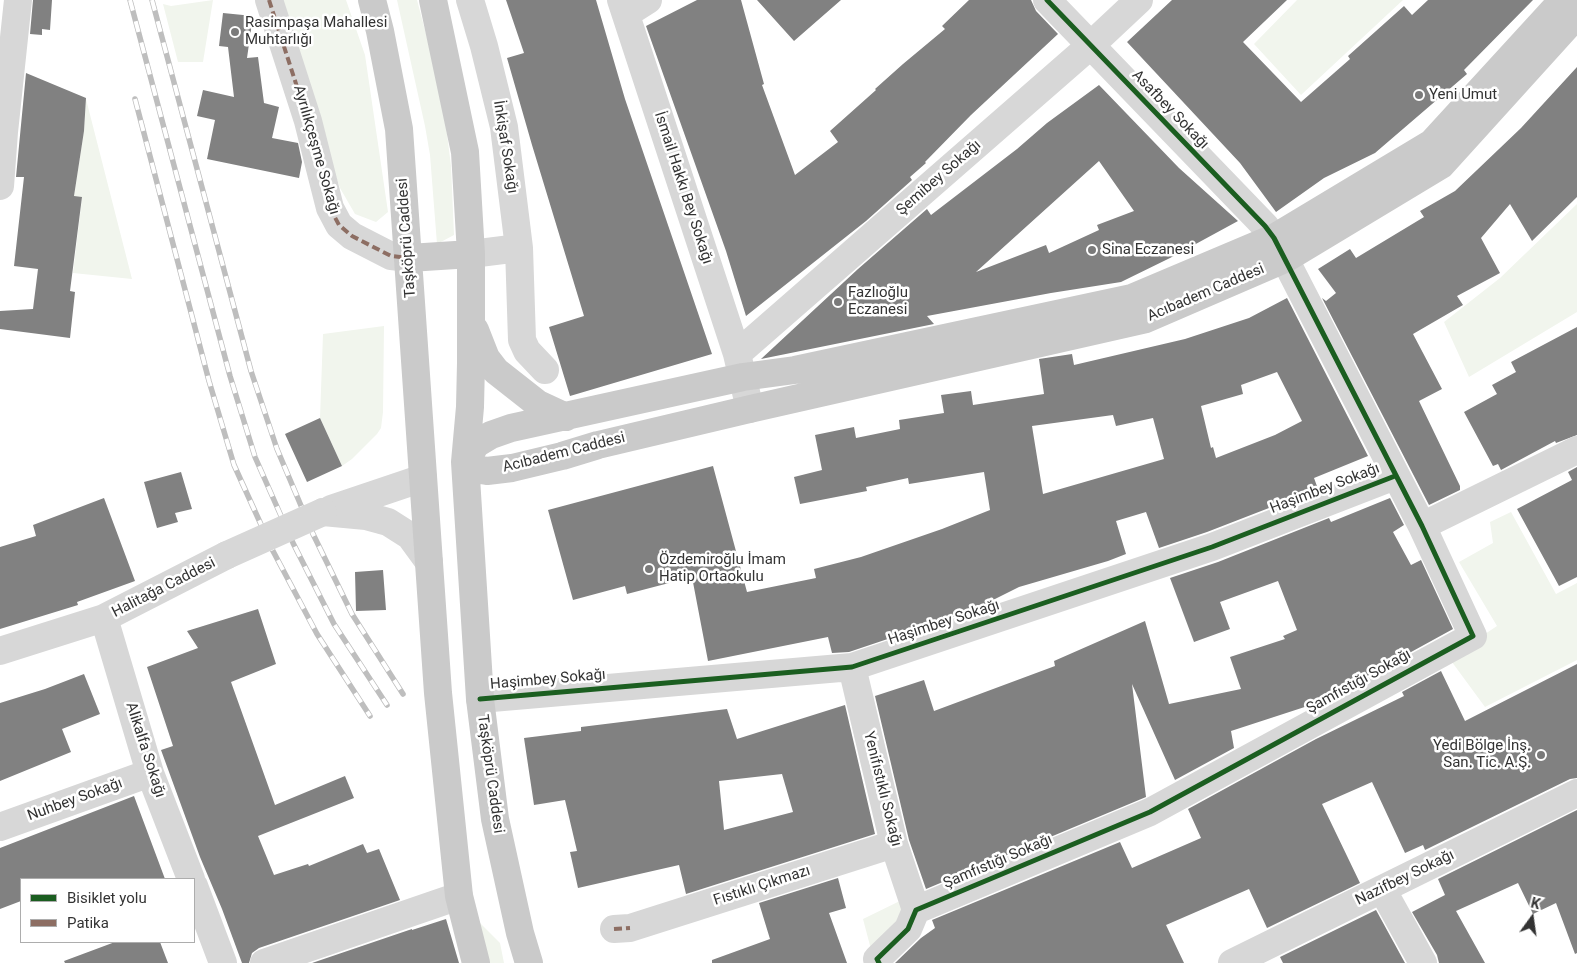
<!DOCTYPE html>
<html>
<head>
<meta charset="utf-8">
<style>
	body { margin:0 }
	#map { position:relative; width:1577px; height:963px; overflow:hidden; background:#fff; font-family:Roboto,sans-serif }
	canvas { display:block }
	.legend { position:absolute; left:20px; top:878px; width:175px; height:65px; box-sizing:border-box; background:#fff; border:1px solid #adadad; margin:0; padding:6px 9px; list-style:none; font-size:15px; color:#333 }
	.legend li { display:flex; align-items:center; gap:10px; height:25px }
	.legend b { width:25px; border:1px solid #adadad }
	.north { position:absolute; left:1507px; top:893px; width:50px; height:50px; -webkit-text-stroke:4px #fff; paint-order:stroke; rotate:14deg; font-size:14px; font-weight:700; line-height:20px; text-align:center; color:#333 }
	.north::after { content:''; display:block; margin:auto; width:18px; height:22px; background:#333; clip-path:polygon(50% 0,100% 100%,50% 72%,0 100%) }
</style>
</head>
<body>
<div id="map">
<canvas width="1577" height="963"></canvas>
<ul class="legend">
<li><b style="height:6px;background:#1b5e20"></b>Bisiklet yolu</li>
<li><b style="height:6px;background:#8d6e63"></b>Patika</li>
</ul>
<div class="north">K</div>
</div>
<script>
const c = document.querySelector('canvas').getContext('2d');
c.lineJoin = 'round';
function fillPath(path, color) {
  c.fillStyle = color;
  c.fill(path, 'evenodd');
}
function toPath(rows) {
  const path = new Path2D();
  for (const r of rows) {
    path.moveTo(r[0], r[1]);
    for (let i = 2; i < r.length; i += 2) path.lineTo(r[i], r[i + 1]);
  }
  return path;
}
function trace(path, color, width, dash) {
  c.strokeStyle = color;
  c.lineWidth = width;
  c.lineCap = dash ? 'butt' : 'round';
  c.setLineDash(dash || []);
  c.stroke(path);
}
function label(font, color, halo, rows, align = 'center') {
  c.font = font + ' Roboto,sans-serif';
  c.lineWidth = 5;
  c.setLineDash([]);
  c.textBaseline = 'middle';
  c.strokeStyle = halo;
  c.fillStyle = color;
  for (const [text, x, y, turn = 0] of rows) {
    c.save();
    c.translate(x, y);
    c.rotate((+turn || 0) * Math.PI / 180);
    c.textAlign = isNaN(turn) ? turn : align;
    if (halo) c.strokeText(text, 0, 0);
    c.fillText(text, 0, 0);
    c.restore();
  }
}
fillPath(toPath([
	[213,0,203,62,178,62,163,4,171,6],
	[277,0,346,0,365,55,388,212,376,222,355,214,340,188,291,46],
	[397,0,417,0,434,64,444,110,451,166,454,235,437,244,430,155,425,126],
	[1297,0,1403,0,1301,95,1254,44],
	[86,99,132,279,73,273,82,198,74,196,84,130],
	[1577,204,1577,312,1469,377,1444,322,1500,278],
	[384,326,383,412,381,428,377,434,352,459,342,466,320,418,323,334],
	[1511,512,1556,594,1577,583,1577,660,1485,707,1449,658,1497,626,1459,562,1493,543,1490,522],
	[906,898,909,911,873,957,863,919],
	[479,922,500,943,504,963,487,963]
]), '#f1f5ed');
fillPath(toPath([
	[33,0,52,0,50,30,42,29,42,35,30,34],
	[506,0,596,0,625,99,712,354,570,396,549,327,584,316,532,145,507,58,524,53],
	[697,0,741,0,764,84,762,85,795,175,838,142,830,131,876,90,875,89,903,64,945,29,942,26,969,0,1031,0,1036,11,1058,34,971,115,925,162,926,163,910,177,912,180,866,221,746,316,726,251,646,26],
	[757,0,841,0,794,41],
	[1172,0,1287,0,1243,42,1301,102,1350,59,1348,56,1404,6,1412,15,1428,0,1533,0,1464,70,1467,74,1375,153,1324,178,1276,212,1240,163,1127,42],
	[223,13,253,16,247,58,258,57,264,103,279,107,272,138,298,143,302,162,299,178,207,159,215,120,197,116,203,90,234,97,228,47,219,46],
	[1577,67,1577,197,1532,241,1510,204,1481,238,1500,273,1457,296,1463,305,1413,334,1442,389,1419,401,1460,486,1460,490,1429,505,1322,298,1326,301,1336,293,1318,269,1350,249,1356,258,1424,217,1420,211,1455,191,1521,128],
	[26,73,86,98,84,131,74,196,82,197,70,291,75,292,70,338,0,329,0,311,33,309,38,269,14,266,24,177,16,177],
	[1099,85,1179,168,1238,221,1170,258,1121,282,1051,293,927,316,934,324,761,359,858,269,927,209,931,215,1017,149,1047,123],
	[1099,161,1134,211,1097,225,1099,230,1049,253,1046,245,976,272],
	[1287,298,1368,456,1314,478,1318,489,1207,532,1159,548,1146,512,1116,521,1126,554,1108,561,1019,587,971,611,849,652,832,653,828,637,708,661,692,577,627,594,625,586,573,600,548,510,713,466,747,592,816,578,814,569,861,557,942,529,990,510,984,472,909,484,908,478,866,487,867,491,800,504,794,477,822,470,815,435,854,427,856,438,900,429,899,420,944,413,941,395,971,391,973,405,1044,394,1039,359,1072,354,1074,365,1185,339,1249,318],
	[1277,372,1302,421,1275,435,1216,458,1213,447,1211,448,1201,406,1243,394,1241,385],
	[1113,415,1116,426,1153,418,1164,459,1043,494,1032,426],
	[1577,327,1577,435,1556,443,1555,441,1501,470,1498,464,1493,466,1464,412,1497,394,1492,385,1516,372,1511,362],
	[320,418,342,466,307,482,285,434],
	[1577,467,1577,577,1559,586,1517,509,1572,480,1568,472],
	[181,472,192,509,175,513,178,522,157,528,144,482],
	[104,498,135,581,77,602,78,605,0,629,0,547,36,536,33,525],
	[1390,498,1404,525,1393,532,1411,565,1421,560,1453,629,1320,702,1231,731,1234,748,1175,780,1132,684,1146,797,926,889,909,840,875,696,924,680,934,711,1055,666,1054,661,1145,621,1169,704,1241,689,1230,657,1285,639,1283,636,1297,630,1278,581,1220,602,1230,629,1194,642,1170,578,1218,562,1329,518,1331,522],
	[383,570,386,610,356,611,355,572],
	[258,609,276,664,231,682,275,805,345,776,354,798,258,836,274,875,308,864,309,866,363,844,367,853,379,849,400,900,259,948,252,953,249,963,242,963,222,909,200,857,161,750,173,746,147,667,198,648,187,631],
	[1577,664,1577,778,1570,779,1425,850,1423,845,1405,853,1372,782,1322,804,1360,883,1267,928,1249,889,1166,925,1184,963,895,963,921,938,935,928,932,920,1120,842,1132,868,1201,838,1188,809,1316,739,1404,696,1402,692,1441,671,1465,721],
	[84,674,100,714,62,729,71,752,0,781,0,703,45,689],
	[845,705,875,834,686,894,679,865,578,888,570,852,577,851,565,800,534,805,524,738,581,731,581,727,727,709,737,739],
	[782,774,793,812,724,830,719,781],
	[134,796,165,879,21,879,21,901,0,909,0,848],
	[1577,810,1577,953,1575,954,1556,903,1533,914,1518,883,1456,911,1485,963,1439,963,1437,955,1412,912,1445,895,1438,879],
	[838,878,846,908,829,913,847,963,712,963,712,960,770,939,759,903],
	[1376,910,1405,963,1283,963,1280,957],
	[446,919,459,963,312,963,412,929,412,930],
	[115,942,160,942,168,963,65,963,64,961]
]), '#818181');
trace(toPath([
	[269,0,308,121,330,208,339,225,352,236,391,256,409,258],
	[470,0,484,46,504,127,519,248,471,254],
	[621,0,737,354,750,409],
	[626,14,648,0],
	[0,186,4,132,18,0],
	[519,248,522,340,527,351,545,370],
	[737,354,1091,45,1139,0],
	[331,509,423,478],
	[323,512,366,516,388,522,410,536,429,562],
	[1422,526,1577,450],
	[104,618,150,773,191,879],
	[0,651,104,618,227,555],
	[852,667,894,844,916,910],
	[480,699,852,667,1212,547,1395,476],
	[0,827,150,773],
	[194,886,223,963],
	[1382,889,1423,963],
	[614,929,630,928,894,844],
	[264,963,459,896],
	[879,963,877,959,908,929,916,910,1150,812,1473,636,1422,526,1274,238,1265,226,1047,0],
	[1232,963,1577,793]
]), '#d7d7d7', 28);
trace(toPath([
	[372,0,380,31,399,129,438,693,459,896,476,963],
	[433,0,465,152,471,254,471,363,470,407,465,462,480,699,495,819,520,933,529,963],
	[409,258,471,254],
	[475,330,486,358,496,371,538,404,566,417],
	[465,462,475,469,487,471,512,468,562,456,598,445,750,409,1146,319,1285,259,1441,165,1577,15],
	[465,462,476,444,491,435,511,428,743,377,795,370,1132,298,1274,238,1432,143,1563,0]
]), '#cacaca', 28);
const rail = toPath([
	[130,0,230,376,255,457,293,543,334,624,387,705],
	[152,0,251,371,277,449,313,534,352,614,403,694],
	[135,99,209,381,234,465,273,551,317,634,370,716]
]);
trace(rail, '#bebebe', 5.5);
trace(rail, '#fff', 4, [11]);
trace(toPath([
	[227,555,323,512]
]), '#d7d7d7', 28);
trace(toPath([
	[269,0,308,121,330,208,339,225,352,236,391,256,409,258],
	[614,929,630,928]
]), '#8d6e63', 4, [8, 4]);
trace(toPath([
	[480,699,852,667,1212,547,1395,476],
	[879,963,877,959,908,929,916,910,1150,812,1473,636,1422,526,1274,238,1265,226,1047,0]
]), '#1b5e20', 5);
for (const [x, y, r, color] of [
	[235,32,5,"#7a7a7a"],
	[1419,95,5,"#7a7a7a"],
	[1092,250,5,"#7a7a7a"],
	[838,302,5,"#7a7a7a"],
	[649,569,5,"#7a7a7a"],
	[1541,755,5,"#7a7a7a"]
]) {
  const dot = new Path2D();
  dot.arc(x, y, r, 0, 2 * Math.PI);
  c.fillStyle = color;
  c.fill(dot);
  trace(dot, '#fff', 2);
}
label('15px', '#333', '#fff', [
	["Rasimpaşa Mahallesi",245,23],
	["Muhtarlığı",245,40],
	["Yeni Umut",1429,95],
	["Sina Eczanesi",1102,250],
	["Fazlıoğlu",848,293],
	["Eczanesi",848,310],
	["Özdemiroğlu İmam",659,560],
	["Hatip Ortaokulu",659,577],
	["Yedi Bölge İnş.",1531,746,"right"],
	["San. Tic. A.Ş.",1531,763,"right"]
], 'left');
label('15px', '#333', '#fff', [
	["Asafbey Sokağı",1170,110,46],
	["İnkişaf Sokağı",505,147,81],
	["Ayrılıkçeşme Sokağı",316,150,74],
	["Şemibey Sokağı",939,178,-41],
	["İsmail Hakkı Bey Sokağı",683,188,72],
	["Taşköprü Caddesi",407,238,-94],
	["Acıbadem Caddesi",1206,293,-23],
	["Acıbadem Caddesi",564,453,-14],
	["Haşimbey Sokağı",1325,489,-21],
	["Halitağa Caddesi",164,588,-27],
	["Haşimbey Sokağı",944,623,-18],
	["Haşimbey Sokağı",548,680,-5],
	["Şamfıstığı Sokağı",1359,682,-29],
	["Alikalfa Sokağı",145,750,72],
	["Taşköprü Caddesi",490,774,82],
	["Yenifıstıklı Sokağı",882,789,76],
	["Nuhbey Sokağı",75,800,-20],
	["Şamfıstığı Sokağı",998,862,-23],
	["Nazifbey Sokağı",1405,878,-26],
	["Fıstıklı Çıkmazı",762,886,-18]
]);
</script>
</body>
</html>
